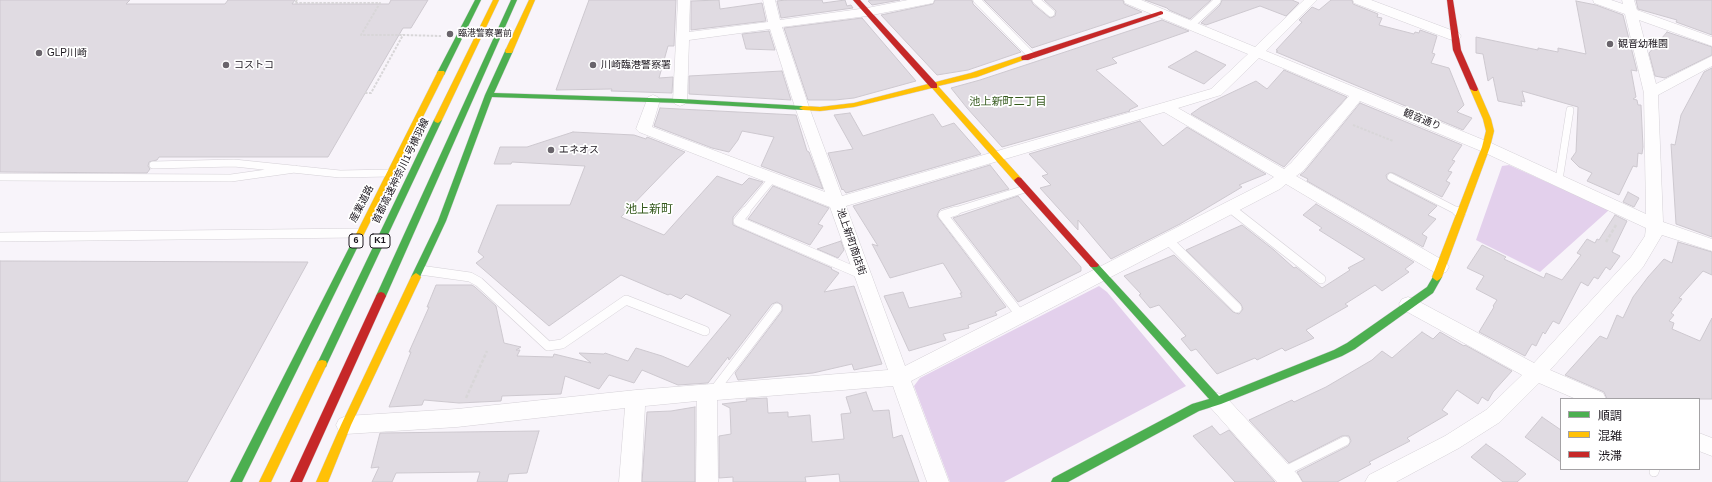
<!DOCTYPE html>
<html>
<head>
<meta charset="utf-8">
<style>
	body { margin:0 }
	#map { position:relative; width:1712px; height:482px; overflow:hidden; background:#f8f4fa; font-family:Arial,"Noto Sans JP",sans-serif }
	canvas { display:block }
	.legend { position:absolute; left:1560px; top:398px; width:140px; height:72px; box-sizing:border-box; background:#fff; border:1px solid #a4a2a5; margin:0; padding:5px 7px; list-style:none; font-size:12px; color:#1c171e }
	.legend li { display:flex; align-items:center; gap:8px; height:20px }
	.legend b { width:20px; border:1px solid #a4a2a5 }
</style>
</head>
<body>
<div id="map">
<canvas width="1712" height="482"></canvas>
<ul class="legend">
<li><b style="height:5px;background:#4caf50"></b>順調</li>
<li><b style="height:5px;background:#ffc107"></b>混雑</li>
<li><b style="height:5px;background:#c62828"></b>渋滞</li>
</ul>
</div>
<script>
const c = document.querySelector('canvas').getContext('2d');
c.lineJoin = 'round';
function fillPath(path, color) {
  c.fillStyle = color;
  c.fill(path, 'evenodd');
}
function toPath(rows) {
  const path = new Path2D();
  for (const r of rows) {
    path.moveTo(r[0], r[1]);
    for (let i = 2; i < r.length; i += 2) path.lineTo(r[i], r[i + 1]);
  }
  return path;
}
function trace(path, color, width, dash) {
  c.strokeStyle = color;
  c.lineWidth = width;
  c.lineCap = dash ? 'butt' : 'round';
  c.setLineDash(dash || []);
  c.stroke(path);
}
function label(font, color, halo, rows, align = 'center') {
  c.font = font + ' Arial,"Noto Sans JP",sans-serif';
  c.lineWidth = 3.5;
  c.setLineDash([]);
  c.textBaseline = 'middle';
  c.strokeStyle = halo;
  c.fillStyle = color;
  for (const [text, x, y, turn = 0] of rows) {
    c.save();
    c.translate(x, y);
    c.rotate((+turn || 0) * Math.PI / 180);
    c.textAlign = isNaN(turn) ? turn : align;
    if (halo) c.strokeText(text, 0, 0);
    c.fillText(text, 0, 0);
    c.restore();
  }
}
fillPath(toPath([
	[1509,165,1609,210,1540,272,1476,240,1502,166],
	[1099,286,1107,292,1186,386,1004,482,950,482,914,386,920,378]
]), '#e3d0ec');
const building = toPath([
	[0,0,130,0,126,4,225,4,228,0,295,0,292,4,389,4,391,0,428,0,411,28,403,28,328,157,159,157,157,160,149,162,148,166,150,169,147,173,0,172,0,0],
	[589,0,676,0,674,46,668,46,659,78,673,77,672,93,611,91,612,89,556,90,589,0],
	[719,0,720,9,762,3,766,21,691,30,691,1,719,0],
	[786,0,822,0,823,3,845,0,847,6,851,5,853,8,781,18,777,1,786,0],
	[872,0,900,0,872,5,868,1,872,0],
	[935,0,972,0,973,4,1021,52,968,70,937,75,881,15,933,4,935,0],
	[984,0,1031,0,1033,4,1050,18,1055,16,1056,11,1044,0,1123,0,1124,4,1142,12,1032,48,984,0],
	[1145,0,1211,0,1190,19,1169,10,1167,8,1145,0],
	[1222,0,1292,0,1299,3,1286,16,1260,6,1206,25,1201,23,1220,5,1222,0],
	[1331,0,1352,0,1353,4,1378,14,1377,17,1382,18,1379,25,1414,34,1415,32,1419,33,1420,30,1437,36,1432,53,1435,54,1431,63,1449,68,1464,105,1457,112,1472,118,1463,130,1276,52,1278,51,1276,50,1302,22,1299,20,1312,7,1319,10,1331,0],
	[1636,0,1712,0,1712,35,1676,22,1677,20,1638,9,1636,0],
	[1576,1,1596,5,1623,15,1637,71,1631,70,1636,97,1633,99,1637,100,1638,105,1641,105,1643,147,1642,154,1638,153,1637,167,1633,166,1619,195,1587,181,1592,173,1579,167,1571,159,1576,152,1578,107,1522,91,1525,102,1521,101,1522,106,1498,101,1493,77,1488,81,1483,54,1476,53,1476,37,1538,50,1538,48,1558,52,1558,48,1586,54,1576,1],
	[862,18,916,81,854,98,835,100,808,100,784,28,862,18],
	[1162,20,1189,31,1112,58,1117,63,1096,70,1138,106,1129,110,1130,111,1002,147,967,108,951,88,980,80,1162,20],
	[769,31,775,50,746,49,742,34,769,31],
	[1667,32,1712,47,1712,55,1665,78,1655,76,1649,53,1667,32],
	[1196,51,1226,65,1204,84,1168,67,1196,51],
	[1712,68,1712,237,1676,224,1671,144,1675,145,1681,115,1704,72,1712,68],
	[1284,70,1347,97,1284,167,1191,114,1201,107,1256,81,1267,89,1284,70],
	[782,71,791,100,689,94,689,76,782,71],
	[1360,103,1462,145,1452,160,1455,161,1448,171,1452,172,1446,181,1450,183,1442,197,1393,173,1389,173,1386,175,1387,179,1389,181,1437,206,1428,215,1436,219,1422,234,1427,237,1423,247,1307,181,1308,179,1300,175,1304,172,1360,103],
	[660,108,796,115,807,151,809,152,823,189,761,166,774,137,742,131,738,140,729,152,712,148,654,126,660,108],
	[850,113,863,136,933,114,942,127,954,123,981,154,846,193,843,189,842,190,828,153,853,149,834,115,850,113],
	[1140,121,1163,146,1187,127,1266,174,1239,185,1242,187,1180,224,1111,259,1078,220,1078,230,1040,188,1051,185,1042,176,1048,174,1029,154,1140,121],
	[573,132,634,135,646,139,647,137,685,152,677,159,621,217,664,235,717,176,742,185,749,178,763,182,733,217,733,225,832,268,831,269,839,273,824,292,854,286,882,364,854,370,852,364,813,373,738,380,735,373,782,311,782,305,777,302,772,304,729,360,728,357,708,383,678,385,642,370,634,383,609,375,599,389,565,376,561,394,502,396,501,401,459,403,424,400,422,405,389,407,411,352,409,352,429,307,427,307,436,285,472,285,475,287,496,306,504,343,521,347,516,350,520,350,517,356,553,357,554,354,591,363,579,353,604,354,605,353,628,361,636,348,662,356,688,367,731,315,686,294,681,299,670,294,668,295,621,275,549,326,476,263,484,257,478,252,497,205,570,205,585,166,512,162,511,164,494,164,500,147,527,147,573,132],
	[990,165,1009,189,941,209,939,211,937,216,1006,307,995,312,997,315,968,325,969,328,943,334,946,340,909,351,884,296,903,292,909,308,962,297,960,293,962,293,943,263,890,278,872,244,878,246,853,206,990,165],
	[773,186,829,208,818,224,823,226,810,245,748,219,773,186],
	[1628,192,1639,198,1634,207,1623,202,1628,192],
	[1018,196,1081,267,1081,271,1018,302,953,218,1018,196],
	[1316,204,1414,262,1405,269,1409,272,1382,291,1375,285,1345,304,1348,306,1306,330,1314,338,1285,351,1282,348,1257,360,1255,358,1217,374,1196,349,1191,351,1181,339,1186,336,1159,305,1150,308,1139,295,1141,294,1124,276,1174,255,1233,312,1239,314,1243,309,1241,304,1186,250,1242,225,1274,250,1294,268,1296,267,1322,288,1350,270,1348,268,1365,259,1319,230,1322,228,1303,215,1316,204],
	[1615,215,1627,221,1612,252,1620,256,1610,270,1606,267,1598,279,1594,277,1588,286,1581,282,1559,324,1553,321,1545,334,1543,332,1536,346,1532,344,1525,356,1479,332,1494,307,1493,306,1497,300,1476,289,1484,276,1467,268,1482,245,1506,257,1504,259,1544,278,1546,273,1562,280,1581,255,1577,253,1587,239,1595,243,1597,239,1599,240,1615,215],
	[841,241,844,250,838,258,817,249,841,241],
	[1678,242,1712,252,1712,275,1703,271,1679,298,1682,299,1671,313,1674,315,1669,321,1674,323,1672,329,1700,341,1712,318,1712,399,1607,399,1604,392,1565,375,1600,336,1607,339,1617,315,1623,318,1633,297,1648,277,1664,259,1672,263,1678,242],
	[0,261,308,262,187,482,0,482,0,261],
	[1422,332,1433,339,1440,332,1464,346,1465,345,1512,371,1493,392,1488,401,1482,397,1478,404,1457,390,1442,410,1448,414,1407,438,1410,441,1369,462,1371,464,1337,482,1303,482,1297,472,1348,446,1351,441,1349,436,1342,436,1289,463,1249,420,1292,400,1294,402,1326,387,1372,360,1382,351,1392,358,1422,332],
	[866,392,873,411,889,410,893,438,902,435,919,482,840,482,839,474,805,477,806,482,733,482,733,477,719,478,719,436,731,434,730,408,722,404,747,401,746,399,767,398,768,413,788,412,788,417,810,415,812,442,844,439,841,414,851,413,846,397,866,392],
	[695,407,695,482,642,482,647,412,671,411,695,407],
	[1542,417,1561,430,1561,462,1525,437,1542,417],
	[1212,426,1220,435,1229,430,1275,482,1235,482,1193,436,1212,426],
	[539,431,527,473,509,474,507,482,477,482,480,472,396,473,392,482,372,482,379,467,371,468,380,433,539,431],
	[1486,444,1503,456,1526,474,1517,482,1503,482,1471,457,1486,444]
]);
fillPath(building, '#e0dbe2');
trace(building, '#cdc8cf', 1);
const laneFar1 = toPath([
	[977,0,1032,56],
	[1036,0,1051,13],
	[1191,25,1217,1],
	[153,165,234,163,340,174,390,173],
	[0,177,231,178,295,169],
	[1391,177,1459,212],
	[1559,180,1570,110],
	[1230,208,1235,212],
	[745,212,772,179],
	[952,212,1025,189]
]);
const lane = toPath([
	[746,211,738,221,861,274],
	[956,211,943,215,1021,316],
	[1234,211,1321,279],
	[1457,211,1461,213],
	[0,237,359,233],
	[1168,240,1237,308],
	[420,270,470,277,479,282,548,346,562,344,626,300,705,331],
	[713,392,777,308],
	[1283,472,1345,441],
	[1654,472,1655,469]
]);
const street = toPath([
	[678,0,690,0,689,32,768,22,763,0,775,0,780,20,867,8,908,0,934,0,933,3,928,4,867,16,782,27,809,107,842,196,1211,89,1248,54,1125,3,1124,0,1141,0,1255,47,1304,0,1317,0,1266,51,1491,143,1646,214,1644,93,1625,14,1594,3,1593,0,1611,0,1623,4,1622,0,1634,0,1637,10,1712,37,1712,46,1639,20,1656,84,1712,56,1712,66,1658,95,1663,222,1712,239,1712,251,1662,235,1643,267,1550,370,1603,393,1606,399,1576,399,1539,383,1500,422,1459,448,1396,482,1365,482,1369,475,1445,436,1486,410,1522,375,1402,309,1399,304,1402,299,1408,297,1414,299,1534,363,1631,257,1645,236,1646,228,1481,151,1360,101,1303,171,1296,176,1446,262,1449,267,1446,272,1440,274,1434,272,1286,184,1280,189,911,381,949,482,927,482,893,386,717,400,718,482,696,482,697,401,645,406,641,482,619,482,625,408,457,427,346,434,339,431,336,425,339,419,346,416,457,409,636,390,888,370,830,207,639,132,636,129,648,97,653,95,658,97,660,100,652,127,825,192,795,107,770,29,689,40,687,101,685,104,680,106,675,104,673,101,678,0],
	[1259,58,1349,96,1291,163,1284,169,1178,108,1221,95,1259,58],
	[1164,112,1274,177,1268,181,905,366,846,206,1164,112],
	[1353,0,1371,0,1459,33,1461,36,1459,39,1454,40,1449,39,1354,3,1353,0],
	[1217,393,1224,395,1298,475,1302,482,1277,482,1210,407,1207,401,1210,395,1217,393],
	[1699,433,1712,438,1712,456,1699,451,1699,433]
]);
const fast = toPath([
	[475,0,481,0,445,73,444,75,438,75,437,73,475,0],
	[511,0,517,0,386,296,384,299,381,300,378,299,376,296,511,0],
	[506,49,512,49,513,51,494,93,680,99,803,106,807,108,803,110,680,103,492,97,446,221,419,279,413,279,411,277,438,221,485,95,506,49],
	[438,117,442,120,327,364,326,367,322,368,318,367,317,364,434,120,438,117],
	[357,237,361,240,242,482,230,482,353,240,357,237],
	[1094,262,1097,263,1219,396,1334,350,1347,343,1427,287,1434,275,1440,275,1442,277,1433,293,1355,349,1342,356,1221,404,1199,411,1068,482,1051,482,1053,478,1192,404,1209,399,1091,267,1089,265,1091,263,1094,262]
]);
const slow = toPath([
	[493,0,499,0,442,120,438,123,435,122,434,120,493,0],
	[529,0,535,0,513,51,512,53,506,53,505,51,529,0],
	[1022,56,1025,56,1029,58,977,77,938,86,1021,178,1022,180,1018,183,1015,182,932,88,854,107,820,111,803,110,799,108,803,106,820,107,854,103,971,73,1022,56],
	[438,71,444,71,445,73,361,240,357,243,354,242,353,240,438,71],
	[1471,87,1474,87,1478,89,1491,119,1494,131,1490,147,1442,277,1440,279,1437,281,1434,279,1432,277,1482,147,1486,131,1483,119,1470,89,1471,87],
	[416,273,419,275,421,277,351,425,328,482,316,482,341,425,411,277,413,275,416,273],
	[322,360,326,361,327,364,271,482,259,482,318,361,322,360]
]);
const jam = toPath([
	[853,0,860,0,937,84,937,88,931,88,853,0],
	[1447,0,1453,0,1461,50,1478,89,1477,91,1474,91,1470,89,1453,50,1447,0],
	[1161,11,1163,12,1163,14,1028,60,1022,60,1021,58,1022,56,1161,11],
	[1018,177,1021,178,1097,263,1099,265,1097,267,1091,267,1015,182,1014,180,1018,177],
	[381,292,384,293,386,296,302,482,290,482,376,296,378,293,381,292]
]);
trace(laneFar1, '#d5d1d7', 8);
trace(lane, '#d5d1d7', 10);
trace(street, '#d5d1d7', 1);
trace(fast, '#d5d1d7', 1);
trace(slow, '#d5d1d7', 1);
trace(jam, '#d5d1d7', 1);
trace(toPath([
	[297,0,295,3,380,3,361,35,403,35],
	[365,93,371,93,403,35,441,36],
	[1353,125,1393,141]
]), '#d8d6d8', 2, [2.5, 1.5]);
trace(toPath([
	[1606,242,1616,225],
	[466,398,487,351]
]), '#d8d6d8', 2.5, [3.5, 2]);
trace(laneFar1, '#fefdfe', 7);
trace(lane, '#fefdfe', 9);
fillPath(street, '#fefdfe');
fillPath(fast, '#4caf50');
fillPath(slow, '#ffc107');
fillPath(jam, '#c62828');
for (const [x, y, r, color] of [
	[450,34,4,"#69646b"],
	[1610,44,4,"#69646b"],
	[39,53,4,"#69646b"],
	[226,65,4,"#69646b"],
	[593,65,4,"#69646b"],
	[551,150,4,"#69646b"]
]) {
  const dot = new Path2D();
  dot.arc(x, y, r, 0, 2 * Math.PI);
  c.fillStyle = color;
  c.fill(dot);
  trace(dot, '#fff', 1.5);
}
label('9px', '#1c171e', '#fff', [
	["臨港警察署前",458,34]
], 'left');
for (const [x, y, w] of [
	[356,241,14],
	[380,241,20]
]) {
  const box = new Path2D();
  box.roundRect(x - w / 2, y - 7, w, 14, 3);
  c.fillStyle = '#fff';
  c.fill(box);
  trace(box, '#1c171e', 1);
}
label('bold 9px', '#1c171e', null, [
	["6",356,241],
	["K1",380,241]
]);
label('10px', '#1c171e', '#fff', [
	["観音幼稚園",1618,44],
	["GLP川崎",47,53],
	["コストコ",234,65],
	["川崎臨港警察署",601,65],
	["エネオス",559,150]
], 'left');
label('10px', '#1c171e', '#fff', [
	["観音通り",1422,120,22],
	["首都高速神奈川1号横羽線",401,171,-64],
	["産業道路",362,204,-63],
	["池上新町商店街",851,242,71]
]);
label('11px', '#34591c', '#fff', [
	["池上新町二丁目",1008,102]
]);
label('12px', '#34591c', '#fff', [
	["池上新町",649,210]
]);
</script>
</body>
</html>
